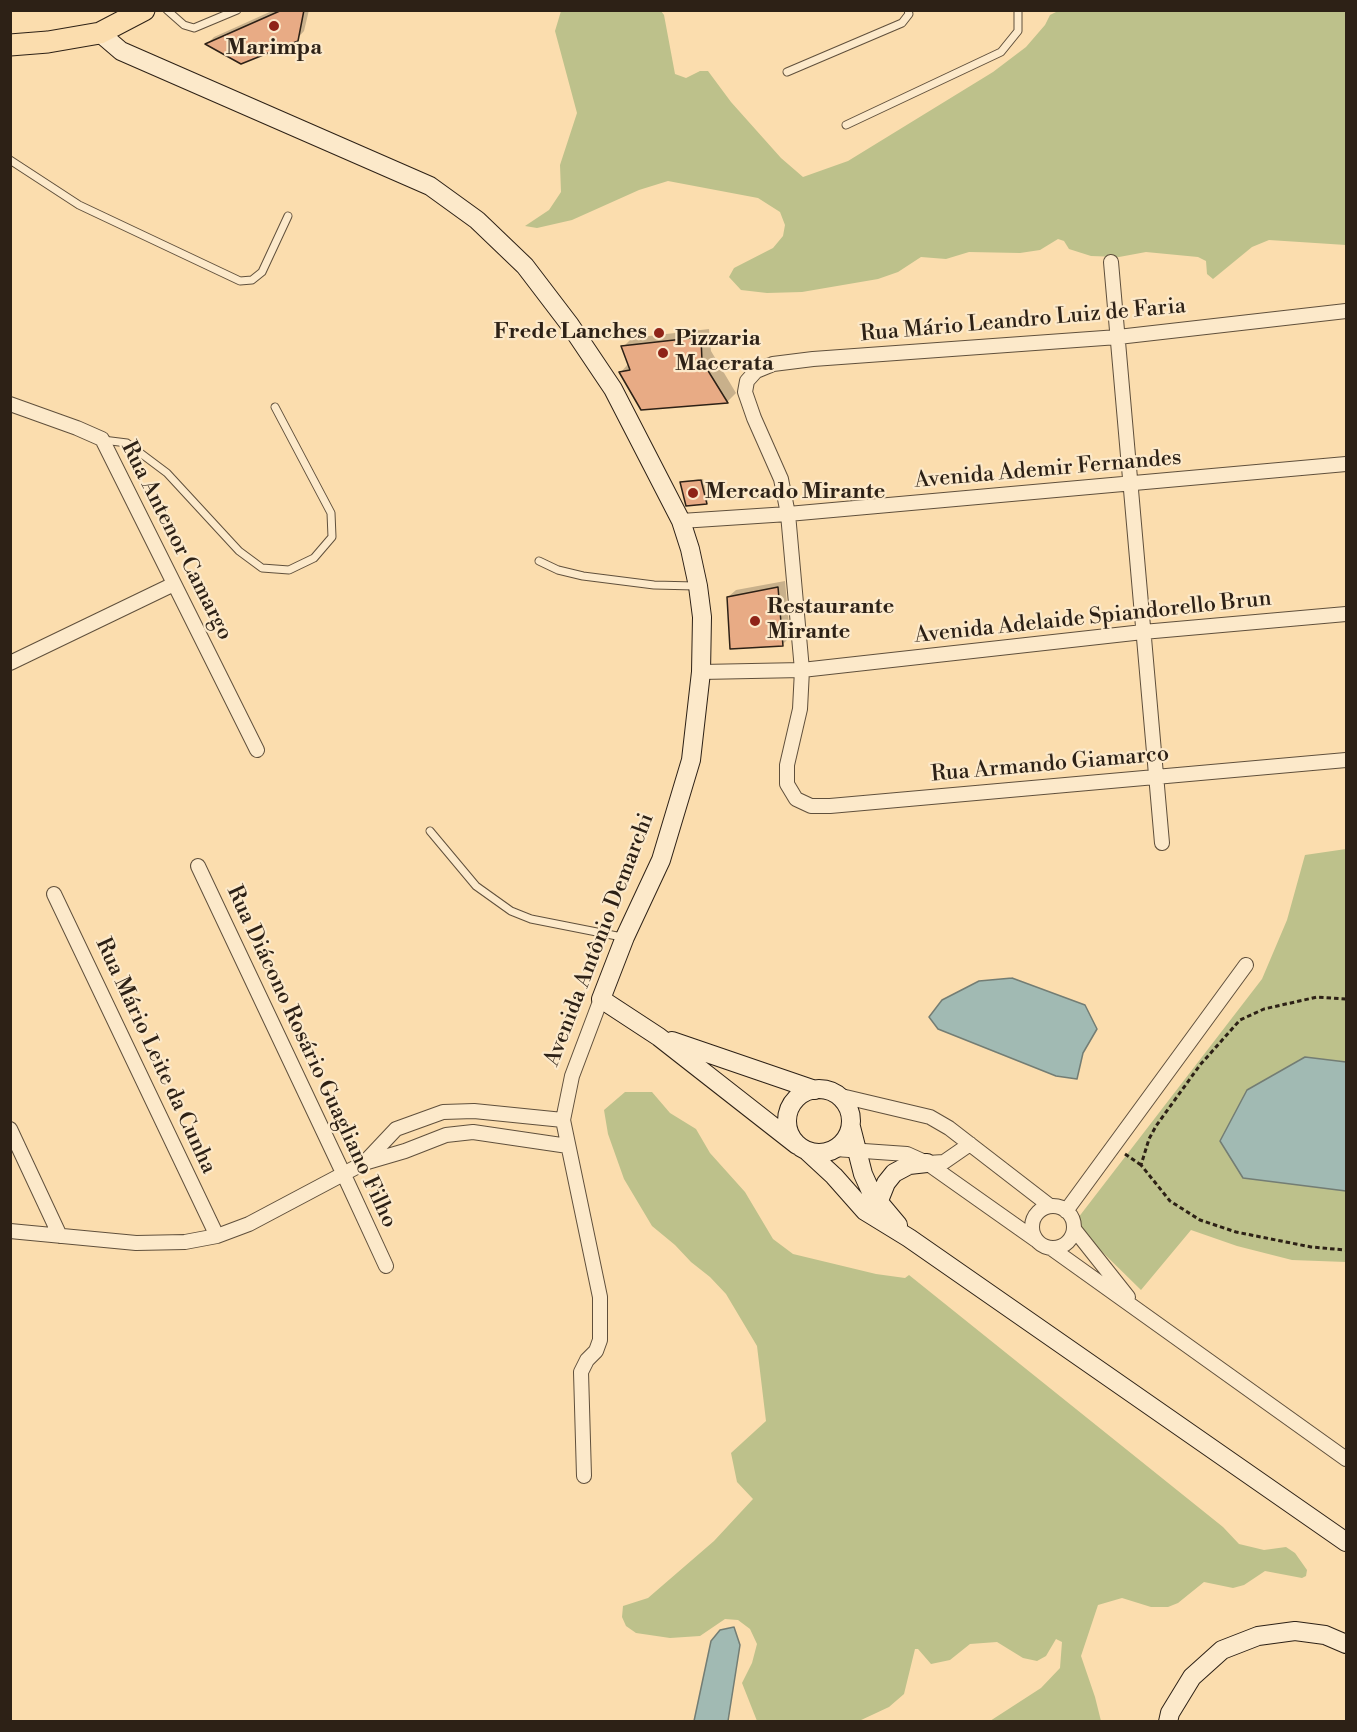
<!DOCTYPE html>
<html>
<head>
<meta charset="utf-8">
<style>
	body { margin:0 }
	#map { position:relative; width:1357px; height:1732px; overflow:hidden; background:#fbddae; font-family:"Libre Bodoni",serif }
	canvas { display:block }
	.frame { position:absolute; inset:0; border:12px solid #2d2116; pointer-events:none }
</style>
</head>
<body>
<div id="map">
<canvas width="1357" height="1732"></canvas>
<div class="frame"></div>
</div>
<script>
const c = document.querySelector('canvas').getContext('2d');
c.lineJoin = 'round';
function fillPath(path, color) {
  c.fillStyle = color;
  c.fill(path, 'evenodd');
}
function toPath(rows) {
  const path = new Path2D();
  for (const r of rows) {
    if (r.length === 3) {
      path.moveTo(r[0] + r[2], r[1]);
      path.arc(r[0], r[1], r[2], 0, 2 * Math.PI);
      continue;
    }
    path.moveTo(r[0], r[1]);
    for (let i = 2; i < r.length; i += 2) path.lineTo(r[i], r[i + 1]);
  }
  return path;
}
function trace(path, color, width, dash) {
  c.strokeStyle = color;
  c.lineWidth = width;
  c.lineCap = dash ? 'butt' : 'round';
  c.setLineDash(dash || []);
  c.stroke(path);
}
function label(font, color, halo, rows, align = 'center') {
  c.font = font + ' "Libre Bodoni",serif';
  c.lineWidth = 4.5;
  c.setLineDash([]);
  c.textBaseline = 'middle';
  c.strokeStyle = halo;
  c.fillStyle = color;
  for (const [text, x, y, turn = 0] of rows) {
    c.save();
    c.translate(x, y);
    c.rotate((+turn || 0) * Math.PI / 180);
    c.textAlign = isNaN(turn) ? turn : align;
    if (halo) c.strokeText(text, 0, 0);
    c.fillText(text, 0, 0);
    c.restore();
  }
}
fillPath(toPath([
	[561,11,661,11,664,15,675,74,686,78,700,71,708,71,731,102,781,158,803,177,848,161,993,72,1026,47,1045,25,1050,15,1058,11,1346,11,1346,245,1269,240,1252,247,1213,279,1207,274,1206,261,1198,257,1146,252,1119,257,1091,256,1069,249,1064,241,1058,239,1040,250,1020,253,969,252,946,259,921,257,898,272,878,279,802,292,767,293,741,290,729,277,734,268,773,248,783,236,785,225,780,212,758,198,668,181,639,190,572,220,537,228,525,226,549,210,561,192,560,165,577,113,555,31],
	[1346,849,1346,1262,1292,1260,1237,1246,1191,1230,1141,1290,1083,1233,1078,1218,1262,979,1287,920,1305,855],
	[625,1092,652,1092,670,1113,696,1129,710,1153,745,1192,773,1239,793,1254,876,1274,905,1278,909,1275,1223,1527,1239,1544,1264,1550,1286,1547,1295,1553,1307,1570,1306,1576,1302,1578,1265,1571,1244,1585,1233,1588,1204,1582,1178,1603,1168,1607,1151,1607,1122,1598,1098,1605,1081,1656,1095,1697,1101,1721,990,1721,1041,1688,1060,1668,1062,1642,1056,1639,1046,1656,1037,1661,1023,1658,997,1642,970,1644,950,1660,931,1664,918,1649,915,1649,904,1694,889,1707,859,1721,757,1721,742,1683,752,1663,757,1644,750,1629,738,1620,725,1619,700,1636,670,1638,636,1633,626,1626,622,1617,623,1606,648,1598,714,1541,753,1499,737,1482,731,1453,766,1421,757,1346,726,1294,710,1277,691,1262,675,1245,652,1226,624,1179,608,1134,604,1110]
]), '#bdc18b');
const water = toPath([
	[1012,978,1085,1005,1097,1029,1083,1053,1077,1079,1056,1076,938,1029,929,1017,942,1000,979,981,1012,978],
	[1305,1057,1346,1062,1346,1191,1243,1178,1220,1141,1247,1090,1305,1057],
	[734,1627,740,1645,728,1721,694,1721,711,1641,720,1630,734,1627]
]);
fillPath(water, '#a1bab3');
trace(water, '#737d74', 1.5);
fillPath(toPath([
	[274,10,309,10,304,31,297,39,208,43,214,37],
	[709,329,711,351,736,393,727,402,621,372,629,363,623,347,632,338],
	[703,479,708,501,706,502,682,483,684,481],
	[785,581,790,637,782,645,728,597,736,590]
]), '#0003');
const building = toPath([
	[282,10,304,10,298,41,241,64,205,44,282,10],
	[701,337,702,361,728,403,641,410,619,372,630,370,621,346,701,337],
	[701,480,707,504,686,506,680,482,701,480],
	[778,587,783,646,730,649,727,597,778,587]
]);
fillPath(building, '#e8ab85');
trace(building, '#2d2116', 1.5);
const lane = toPath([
	[167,10,184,25,194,28,237,10],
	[787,72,902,23,909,14,908,10],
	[846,125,1001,52,1018,31,1018,10],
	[10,160,79,205,240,281,252,280,262,272,288,216],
	[103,440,127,443,167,473,239,551,262,568,289,570,314,558,332,537,331,513,275,407],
	[539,561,558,570,583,576,654,585,695,586],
	[430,831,476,886,511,911,531,919,622,937]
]);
const street = toPath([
	[1111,262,1162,843],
	[1346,311,1118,337,813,359,773,364,756,371,747,381,745,392,754,418,781,479,788,514,802,670,800,709,787,765,787,784,796,799,811,806,830,806,1346,760],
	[10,404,77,428,102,439,257,750],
	[681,521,788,514,1346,464],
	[10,663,174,584],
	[701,672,802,670,1143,632,1346,614],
	[198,866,344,1175,386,1266],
	[54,894,217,1236],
	[837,1095,930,1117,949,1128,1050,1206],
	[10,1129,60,1236],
	[835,1149,907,1154,927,1163,1036,1240],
	[364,1163,396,1129,443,1112,474,1111,563,1120],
	[927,1163,944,1162,970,1144],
	[1053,1227,21],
	[1066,1211,1246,965],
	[1074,1229,1128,1297],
	[10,1231,136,1243,185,1242,217,1236,249,1224,364,1163,405,1151,446,1135,473,1132,568,1146],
	[1051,1248,1346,1459],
	[584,1476,581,1372,587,1360,596,1351,600,1340,600,1297,563,1120,572,1076,601,999]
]);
const secondary = toPath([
	[100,33,121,51,430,186,477,220,525,266,570,325,613,389,681,521,690,549,698,586,702,617,701,672,691,760,661,860,625,937,601,999,659,1037,797,1145],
	[672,1041,815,1090],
	[819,1121,32],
	[851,1127,863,1174,872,1194,898,1225],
	[808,1152,834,1176,865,1211,909,1238,1346,1542],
	[878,1203,886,1183,894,1173,909,1165,927,1163],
	[1168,1722,1170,1713,1192,1677,1222,1650,1258,1636,1295,1631,1325,1635,1346,1644]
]);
const primary = toPath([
	[10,45,48,42,100,33,144,10]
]);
trace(lane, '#60503c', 9);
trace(street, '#60503c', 16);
trace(secondary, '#2d2116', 20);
trace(primary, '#2d2116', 23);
trace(toPath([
	[1346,999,1317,997,1264,1009,1240,1020,1200,1065,1156,1126,1149,1139,1141,1165,1170,1201,1200,1220,1236,1232,1311,1247,1346,1250],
	[1125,1154,1141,1165]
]), '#2d2116', 3, [4.5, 3]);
trace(lane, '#fce9ca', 7);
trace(street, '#fce9ca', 14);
trace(secondary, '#fce9ca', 18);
trace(primary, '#fbddae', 21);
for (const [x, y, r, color] of [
	[274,26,6,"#8f2418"],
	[659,333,6,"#8f2418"],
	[663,353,6,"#8f2418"],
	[693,493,6,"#8f2418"],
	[755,621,6,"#8f2418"]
]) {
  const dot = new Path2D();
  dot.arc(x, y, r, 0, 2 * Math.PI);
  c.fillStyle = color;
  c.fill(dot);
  trace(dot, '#fce9ca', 2);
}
label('bold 22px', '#2d2116', '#fce9ca', [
	["Marimpa",274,49,"center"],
	["Frede Lanches",647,333,"right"],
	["Pizzaria",675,340],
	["Macerata",675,365],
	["Mercado Mirante",705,493],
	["Restaurante",767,608],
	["Mirante",767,633]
], 'left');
label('22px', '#2d2116', '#fce9ca', [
	["Rua Mário Leandro Luiz de Faria",1023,321,-5],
	["Avenida Ademir Fernandes",1048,470,-5],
	["Rua Antenor Camargo",176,541,63],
	["Avenida Adelaide Spiandorello Brun",1093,618,-6],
	["Rua Armando Giamarco",1050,765,-5],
	["Avenida Antônio Demarchi",600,940,-69],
	["Rua Mário Leite da Cunha",155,1056,65],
	["Rua Diácono Rosário Guagliano Filho",311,1057,65]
]);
</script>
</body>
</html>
